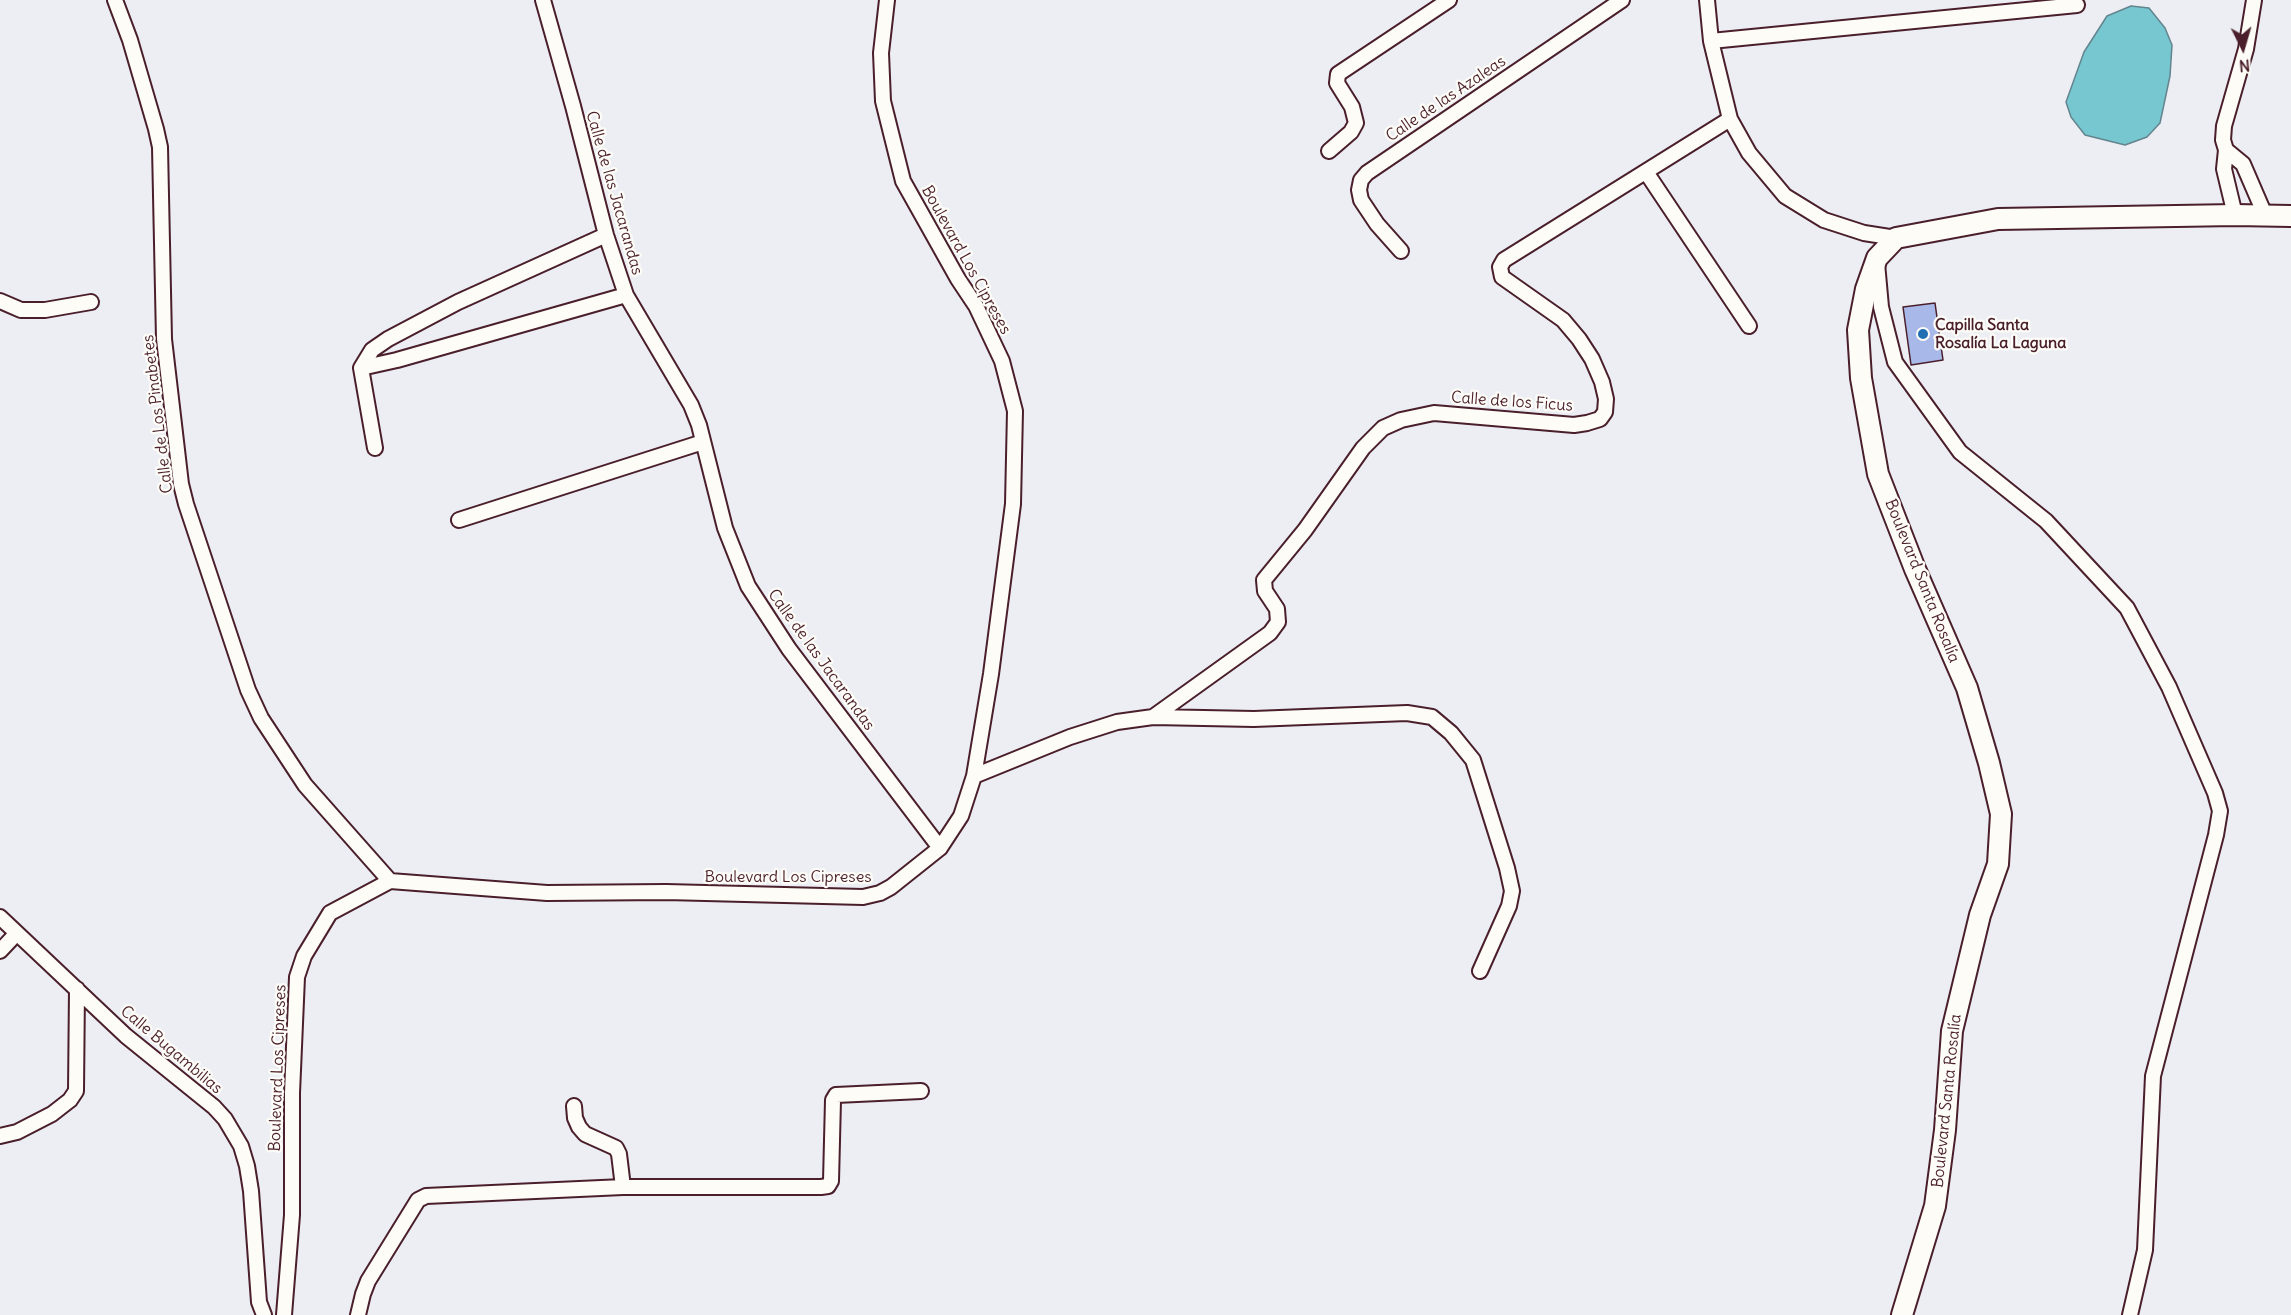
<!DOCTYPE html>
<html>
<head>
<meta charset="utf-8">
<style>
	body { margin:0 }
	#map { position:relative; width:2291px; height:1315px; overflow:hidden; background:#eceef4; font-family:Delius,sans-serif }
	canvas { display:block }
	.north { position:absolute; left:2213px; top:18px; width:60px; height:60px; -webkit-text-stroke:4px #fdfcf7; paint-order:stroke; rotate:175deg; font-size:16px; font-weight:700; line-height:24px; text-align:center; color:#4a1f2b }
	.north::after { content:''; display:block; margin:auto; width:21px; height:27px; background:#4a1f2b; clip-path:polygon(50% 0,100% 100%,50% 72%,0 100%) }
</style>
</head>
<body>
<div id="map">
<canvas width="2291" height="1315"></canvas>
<div class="north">N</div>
</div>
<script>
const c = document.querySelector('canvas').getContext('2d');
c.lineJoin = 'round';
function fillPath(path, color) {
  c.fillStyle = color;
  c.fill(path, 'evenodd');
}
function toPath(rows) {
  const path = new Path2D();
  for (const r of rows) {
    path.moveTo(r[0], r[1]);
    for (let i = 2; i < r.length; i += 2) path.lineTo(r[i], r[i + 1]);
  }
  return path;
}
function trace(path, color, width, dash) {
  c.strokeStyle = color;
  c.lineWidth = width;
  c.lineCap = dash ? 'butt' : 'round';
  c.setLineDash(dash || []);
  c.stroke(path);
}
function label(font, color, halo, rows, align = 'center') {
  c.font = font + ' Delius,sans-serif';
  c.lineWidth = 4.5;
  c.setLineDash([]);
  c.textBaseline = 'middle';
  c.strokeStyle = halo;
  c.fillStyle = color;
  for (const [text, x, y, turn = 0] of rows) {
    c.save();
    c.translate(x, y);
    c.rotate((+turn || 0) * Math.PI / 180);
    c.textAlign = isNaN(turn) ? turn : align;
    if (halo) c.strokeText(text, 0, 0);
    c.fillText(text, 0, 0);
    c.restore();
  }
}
const water = toPath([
	[2131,6,2149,8,2165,28,2172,45,2170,76,2160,123,2147,137,2125,145,2085,135,2071,117,2066,102,2084,52,2107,16,2131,6]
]);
fillPath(water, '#76c7d0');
trace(water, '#64848e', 1.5);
const building = toPath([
	[1935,303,1943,360,1911,365,1903,307,1935,303]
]);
fillPath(building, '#a8b8e8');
trace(building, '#4a1f2b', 1.5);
const street = toPath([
	[115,0,130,40,156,129,160,147,164,339,181,484,186,504,248,690,261,718,305,785,390,881],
	[543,0,573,106,606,235,626,295,691,405,699,425,725,528,748,586,789,649,940,848],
	[1707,0,1711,41,1730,119,1749,153,1785,196,1824,220,1864,233,1896,238],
	[1711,41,2077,5],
	[2226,150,2243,164,2265,215],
	[1329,151,1351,132,1356,123,1352,107,1337,83,1338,74,1449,0],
	[1646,172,1749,326],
	[2235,215,2224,169,2226,150,2223,140,2224,126,2246,49,2254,0],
	[1401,251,1377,224,1361,200,1359,190,1361,180,1367,173,1622,0],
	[1877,263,1881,307,1895,362,1960,452,2046,521,2127,608,2169,687,2215,793,2220,811,2216,835,2153,1076,2145,1250,2130,1315],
	[0,301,21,310,45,310,91,302],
	[361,368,397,360,626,295],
	[375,448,361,368,372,350,388,339,458,302,606,235],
	[459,520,703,442],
	[1153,717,1270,633,1278,622,1277,609,1265,591,1264,580,1305,530,1363,448,1383,428,1401,420,1434,413,1574,425,1587,423,1600,419,1605,412,1606,399,1602,382,1592,359,1579,339,1563,320,1502,277,1500,267,1504,260,1730,119],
	[974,776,1070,737,1117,722,1153,717,1254,719,1407,713,1432,717,1451,733,1473,760,1507,868,1512,891,1509,906,1480,971],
	[0,917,126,1036,214,1107,225,1119,241,1146,247,1166,251,1191,259,1302,264,1315],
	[0,951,17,933],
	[574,1106,575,1118,579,1127,585,1134,616,1148,619,1154,623,1187],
	[0,1136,17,1132,52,1114,70,1100,76,1091,77,989],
	[284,1315,292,1215,292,1093,297,977,304,956,330,913,390,881,547,893,666,892,863,897,880,893,891,887,940,848,961,816,974,776,991,674,1013,504,1015,411,1002,361,976,306,958,279,903,181,883,101,881,53,887,0],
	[358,1315,363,1294,368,1281,418,1200,426,1196,623,1187,821,1187,828,1186,831,1181,833,1100,836,1095,921,1091]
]);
const secondary = toPath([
	[1902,1315,1935,1206,1945,1130,1952,1031,1980,915,1998,864,2001,814,1989,763,1967,688,1915,569,1878,474,1861,378,1858,330,1866,289,1877,258,1896,238,1998,219,2235,215,2291,216]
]);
trace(street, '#4a1f2b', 18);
trace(secondary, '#4a1f2b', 24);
trace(street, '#fdfcf7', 14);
trace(secondary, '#fdfcf7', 20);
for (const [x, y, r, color] of [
	[1923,334,6,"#1f6fb2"]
]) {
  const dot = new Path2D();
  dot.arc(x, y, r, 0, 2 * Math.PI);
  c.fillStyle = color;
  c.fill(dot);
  trace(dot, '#fdfcf7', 2);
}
label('16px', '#4a1f2b', '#fdfcf7', [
	["Calle de las Azaleas",1446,99,-34],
	["Calle de las Jacarandas",614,193,74],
	["Boulevard Los Cipreses",966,260,61],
	["Calle de los Ficus",1512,402,4],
	["Calle de Los Pinabetes",158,414,-97],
	["Boulevard Santa Rosalía",1922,581,68],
	["Calle de las Jacarandas",821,660,54],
	["Boulevard Los Cipreses",788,877],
	["Calle Bugambilias",171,1050,40],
	["Boulevard Los Cipreses",278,1068,-88],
	["Boulevard Santa Rosalía",1947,1101,-84]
]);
label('bold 16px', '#4a1f2b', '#fdfcf7', [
	["Capilla Santa",1935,325],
	["Rosalía La Laguna",1935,343]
], 'left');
</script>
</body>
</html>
